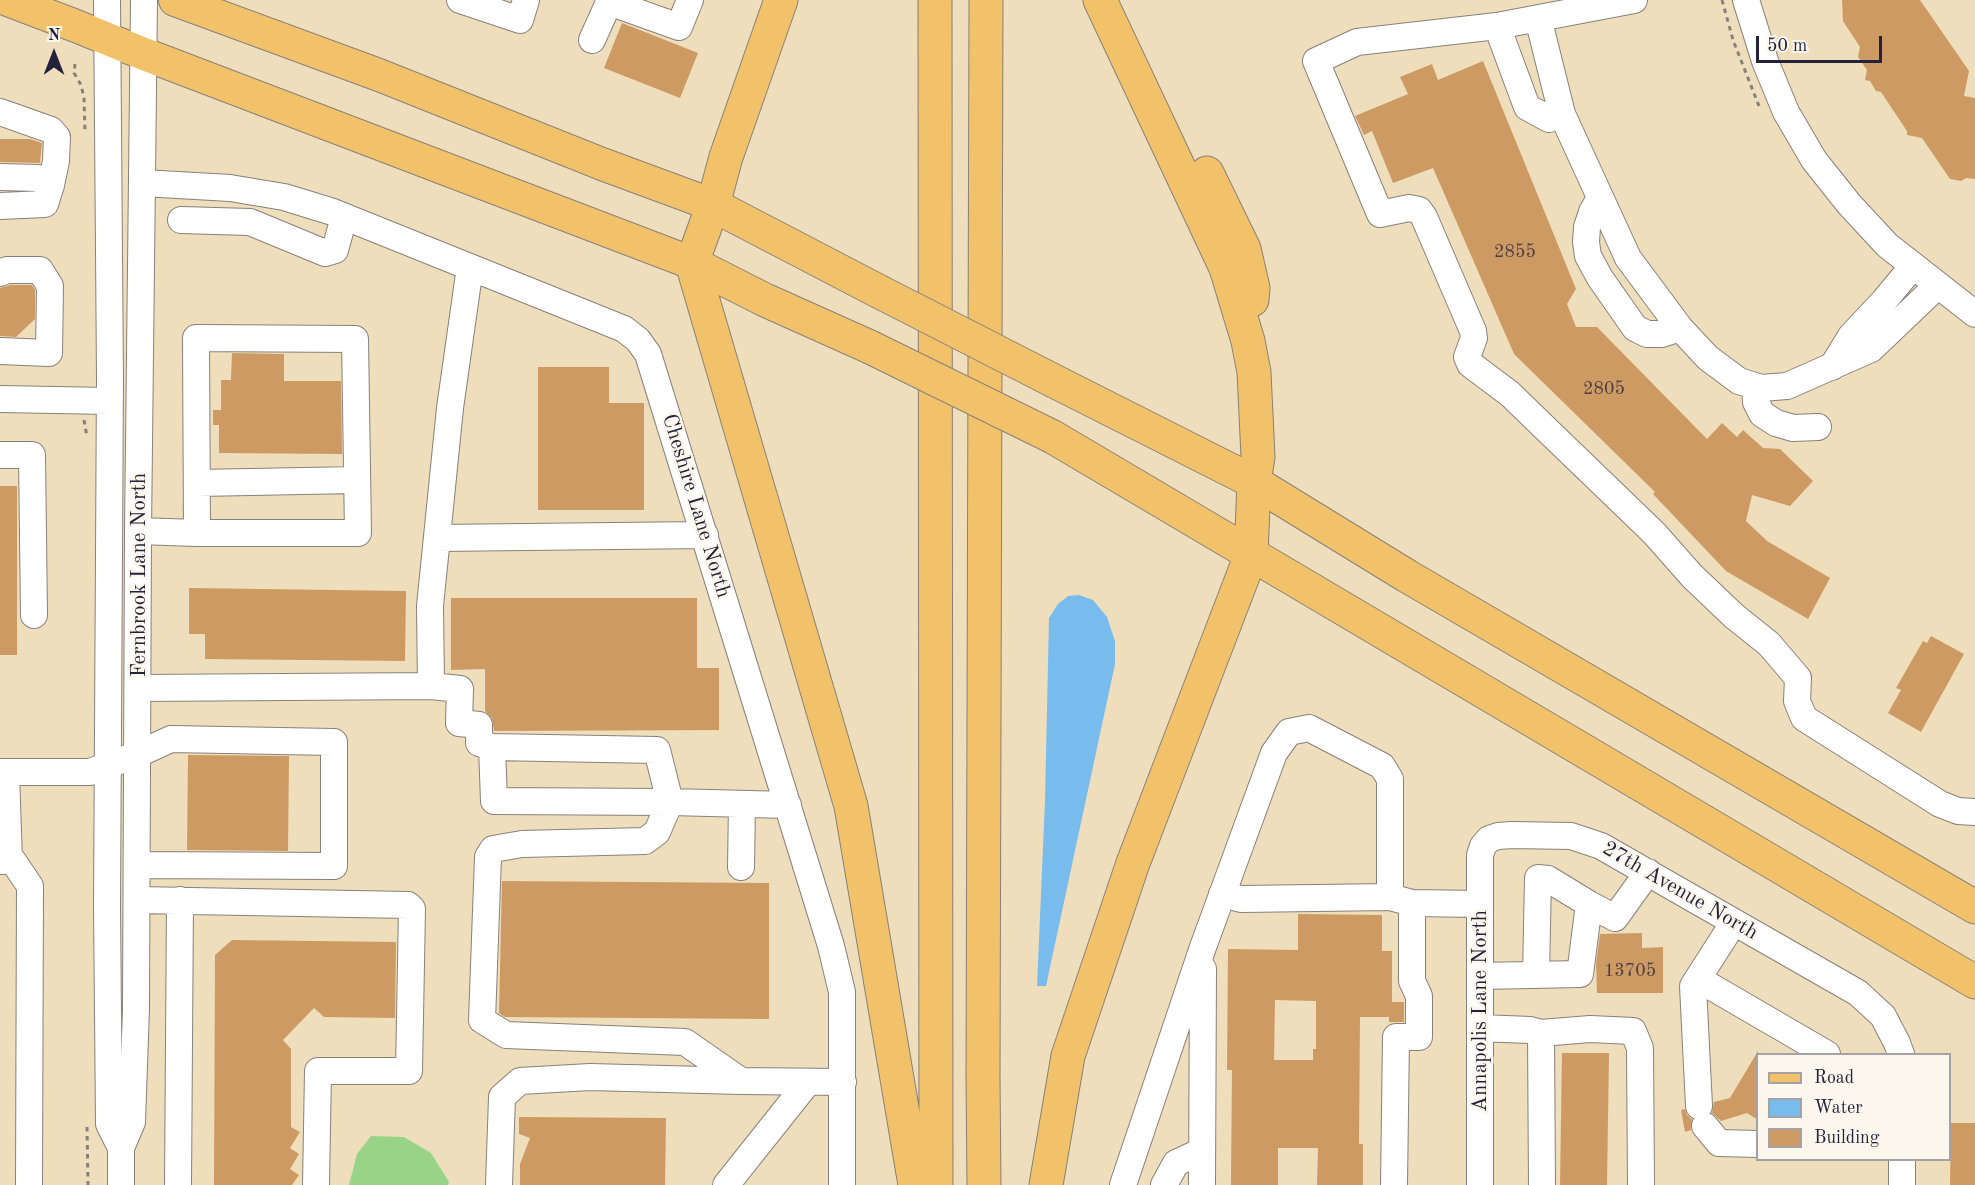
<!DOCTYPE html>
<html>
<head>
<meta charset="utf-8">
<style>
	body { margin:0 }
	#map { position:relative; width:1975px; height:1185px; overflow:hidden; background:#eedebb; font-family:"Old Standard TT",serif }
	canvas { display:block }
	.legend { position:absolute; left:1756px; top:1053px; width:195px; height:108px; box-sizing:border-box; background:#fbf7ec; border:2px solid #a4a2a5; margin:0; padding:8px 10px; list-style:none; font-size:18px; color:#22223b }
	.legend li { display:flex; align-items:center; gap:12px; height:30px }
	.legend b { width:30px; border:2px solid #a4a2a5 }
	.north { position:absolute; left:24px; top:24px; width:60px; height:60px; -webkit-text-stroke:4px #fbf7ec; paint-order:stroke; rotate:0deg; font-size:16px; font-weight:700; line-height:24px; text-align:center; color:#22223b }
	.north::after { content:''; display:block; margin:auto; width:21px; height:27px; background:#22223b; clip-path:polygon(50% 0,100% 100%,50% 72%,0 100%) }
	.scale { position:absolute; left:1756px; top:36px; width:126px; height:27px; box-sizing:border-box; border:3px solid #22223b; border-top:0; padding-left:8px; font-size:18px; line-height:21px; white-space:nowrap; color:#22223b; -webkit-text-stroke:4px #fbf7ec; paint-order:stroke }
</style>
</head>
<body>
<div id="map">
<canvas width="1975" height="1185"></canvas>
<ul class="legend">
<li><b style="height:8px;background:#f2c26a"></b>Road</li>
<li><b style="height:16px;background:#78bcee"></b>Water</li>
<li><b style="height:16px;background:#ce9a63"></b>Building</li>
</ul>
<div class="north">N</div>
<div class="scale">50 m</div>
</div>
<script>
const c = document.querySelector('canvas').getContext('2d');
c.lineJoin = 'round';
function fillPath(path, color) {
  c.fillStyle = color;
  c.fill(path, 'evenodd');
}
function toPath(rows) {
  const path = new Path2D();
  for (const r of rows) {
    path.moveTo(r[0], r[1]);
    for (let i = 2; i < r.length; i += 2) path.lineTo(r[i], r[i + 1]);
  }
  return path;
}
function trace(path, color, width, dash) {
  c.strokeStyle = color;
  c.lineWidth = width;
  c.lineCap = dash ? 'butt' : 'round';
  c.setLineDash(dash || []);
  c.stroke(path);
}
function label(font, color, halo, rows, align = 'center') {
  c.font = font + ' "Old Standard TT",serif';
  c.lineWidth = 5;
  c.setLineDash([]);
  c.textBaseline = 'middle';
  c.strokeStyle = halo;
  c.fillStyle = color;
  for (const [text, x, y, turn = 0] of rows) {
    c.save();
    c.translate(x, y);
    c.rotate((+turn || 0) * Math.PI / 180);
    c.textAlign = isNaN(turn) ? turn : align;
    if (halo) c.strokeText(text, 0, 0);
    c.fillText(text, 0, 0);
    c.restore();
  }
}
fillPath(toPath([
	[371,1136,404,1137,431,1153,449,1182,448,1185,349,1185,357,1154]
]), '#98d387');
fillPath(toPath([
	[1079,595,1093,600,1107,617,1115,641,1115,664,1046,986,1037,986,1045,801,1049,618,1058,604,1068,596]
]), '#78bcee');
fillPath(toPath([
	[1842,0,1920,0,1969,71,1964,96,1975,98,1975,179,1966,178,1961,181,1950,179,1922,138,1907,135,1907,131,1881,92,1876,91,1870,81,1865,80,1867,70,1858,57,1860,47,1843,21],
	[622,23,698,53,680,98,604,68],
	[1483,61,1576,289,1567,304,1576,327,1597,327,1707,439,1722,423,1737,437,1743,430,1763,448,1780,449,1813,481,1790,506,1752,495,1746,521,1767,541,1830,578,1808,619,1726,571,1653,494,1655,492,1514,354,1433,168,1393,183,1372,131,1364,135,1355,116,1408,94,1400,77,1432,64,1438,80],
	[0,139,30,139,42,143,40,163,0,162],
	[10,285,32,285,35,290,35,319,16,337,0,336,0,288],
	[232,353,284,354,284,381,341,381,342,454,219,453,219,425,213,425,213,410,221,410,221,380,231,380],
	[538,367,609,367,609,403,644,403,644,510,538,510],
	[0,486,17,486,17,655,0,655],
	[189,588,406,591,405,661,205,659,205,634,189,634],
	[451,598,697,598,697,668,719,668,719,730,494,731,492,718,485,711,485,669,451,670],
	[1931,636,1964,654,1921,732,1888,713,1901,690,1896,688,1923,641,1927,643],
	[188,755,289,756,288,851,187,850],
	[502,881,769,883,769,1019,505,1017,499,1013],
	[1298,914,1382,915,1382,951,1392,951,1392,1002,1404,1002,1404,1022,1389,1022,1389,1017,1360,1017,1359,1144,1363,1144,1363,1185,1317,1185,1318,1148,1278,1148,1278,1185,1231,1185,1232,1070,1227,1070,1228,949,1298,950],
	[1275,1000,1316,1001,1316,1049,1313,1049,1313,1060,1274,1060],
	[1642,933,1642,948,1663,947,1663,993,1597,993,1596,964,1600,934],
	[232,940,396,942,395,1018,324,1017,314,1008,283,1040,291,1049,291,1127,300,1132,290,1148,299,1154,290,1169,299,1175,292,1185,214,1185,215,955],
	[1758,1051,1758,1120,1747,1113,1721,1121,1712,1113,1714,1102,1730,1098],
	[1562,1053,1609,1053,1607,1185,1560,1185],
	[1685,1109,1687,1115,1692,1119,1691,1130,1685,1132,1681,1110],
	[519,1117,666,1118,665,1185,520,1185,520,1164,530,1138,519,1134],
	[1951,1123,1975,1123,1975,1185,1950,1185]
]), '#ce9a63');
const minor = toPath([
	[107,0,110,377,107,906,109,1124,121,1148,121,1185],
	[460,0,520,20,526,0],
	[1634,0,1497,26,1357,42,1316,61,1380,214,1409,208,1419,210,1424,217,1473,331,1474,338,1467,357,1470,364,1510,394,1545,428,1654,533,1692,576,1734,616,1769,644,1798,678,1797,701,1804,718,1940,804,1958,811,1975,812],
	[1746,0,1765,61,1786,112,1814,160,1849,204,1887,245,1975,314],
	[609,2,679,27,690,0],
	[1538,18,1562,114,1628,258,1680,328,1708,358,1739,381,1761,388,1787,386,1871,349,1937,286],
	[1497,26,1527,107,1549,119,1562,114],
	[592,40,610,0],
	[0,112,51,130,57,137,56,161,51,185,45,204,0,206],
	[0,177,38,178,51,185],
	[143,183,230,188,284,197,333,212,624,329,638,340,648,354,831,946,842,992,842,1185],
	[1600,198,1592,212,1587,227,1586,242,1588,256,1600,278,1635,328,1647,334,1662,334,1680,328],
	[181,220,250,222,325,253,335,250,344,217],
	[0,273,7,270,40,270,50,286,49,353,0,351],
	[1832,367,1851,336,1883,302,1913,266],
	[1755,386,1756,402,1762,414,1776,423,1793,428,1818,427],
	[0,399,110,401],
	[0,455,32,455,34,615],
	[197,483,357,480],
	[138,531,197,533,358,533,355,339,196,338,197,533],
	[437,538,705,535],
	[431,686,430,606,450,408,470,267],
	[139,688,431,686,460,689,459,723,479,725,479,743,492,747,494,801,670,802,788,805],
	[492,747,657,750,670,802,657,832,645,841,522,844,493,849,488,857,482,1020,506,1035,685,1042,741,1081,843,1082],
	[0,772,90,772,138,754,171,739,334,742,334,866,138,865],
	[9,855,30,886,29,1185],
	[0,861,9,861,6,772],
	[741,867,742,804],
	[1222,894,1241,899,1390,897],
	[137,900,408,905,412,909,409,1071,318,1071,316,1185],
	[1589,904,1615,918,1648,872],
	[1480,976,1580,974,1589,904,1548,879,1538,878,1536,975],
	[1698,979,1827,1054],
	[1480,1028,1530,1030,1541,1033,1590,1029,1633,1031,1640,1048,1641,1185],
	[1541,1033,1542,1185],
	[1699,1106,1693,986,1734,922],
	[1705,1126,1719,1143,1758,1144],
	[121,1148,132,1122,136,1009,138,531,144,0],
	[178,1185,180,900],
	[499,1185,502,1097,520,1081,590,1077,741,1081],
	[726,1185,808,1082],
	[1123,1185,1203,947,1274,753,1289,732,1309,728,1382,766,1390,779,1390,897,1412,903,1480,904],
	[1164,1185,1176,1163,1202,1151],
	[1202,1185,1203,969],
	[1394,1185,1396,1037,1419,1037,1419,996,1412,981,1412,903],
	[1480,1185,1480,855,1483,846,1489,839,1498,836,1512,835,1571,836,1601,846,1858,993,1883,1016,1897,1043,1901,1054],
	[1902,1185,1902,1160]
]);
const major = toPath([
	[8,0,76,26,144,54,692,263],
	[175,0,379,75,602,164,713,205]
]);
const highway = toPath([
	[781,0,726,157,713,205,692,263,851,806,915,1185],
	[935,0,936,1185],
	[1207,173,1244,249,1253,288,1252,300],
	[713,205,878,291],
	[692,263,765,300,870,347],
	[1056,382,1254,482,1407,576,1975,907],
	[1053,437,1975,982],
	[984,1185,983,1077,986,0],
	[1046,1185,1068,1056,1133,863,1251,555,1254,482,1258,457,1254,372,1248,341,1226,268,1100,0]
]);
trace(minor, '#88807b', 28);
trace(major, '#88807b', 34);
trace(highway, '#88807b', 35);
trace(toPath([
	[1722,0,1733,40,1759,106],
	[75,64,74,73,81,85,84,98,85,132],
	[84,420,87,437],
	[87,1127,88,1185]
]), '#88807b', 3, [4.5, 4.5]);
trace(minor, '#fff', 26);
trace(major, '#f2c26a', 32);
trace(highway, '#f2c26a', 33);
const highwayBridge = toPath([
	[878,291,1056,382],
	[870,347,1053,437]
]);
trace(highwayBridge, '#88807b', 35, []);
trace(highwayBridge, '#f2c26a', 33);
label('18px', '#4d4045', null, [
	["2855",1515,252],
	["2805",1604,389],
	["13705",1630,971]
]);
label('21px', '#22223b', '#fbf7ec', [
	["Cheshire Lane North",696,506,73],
	["Fernbrook Lane North",139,575,-90],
	["27th Avenue North",1680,891,30],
	["Annapolis Lane North",1480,1011,-90]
]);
</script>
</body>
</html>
